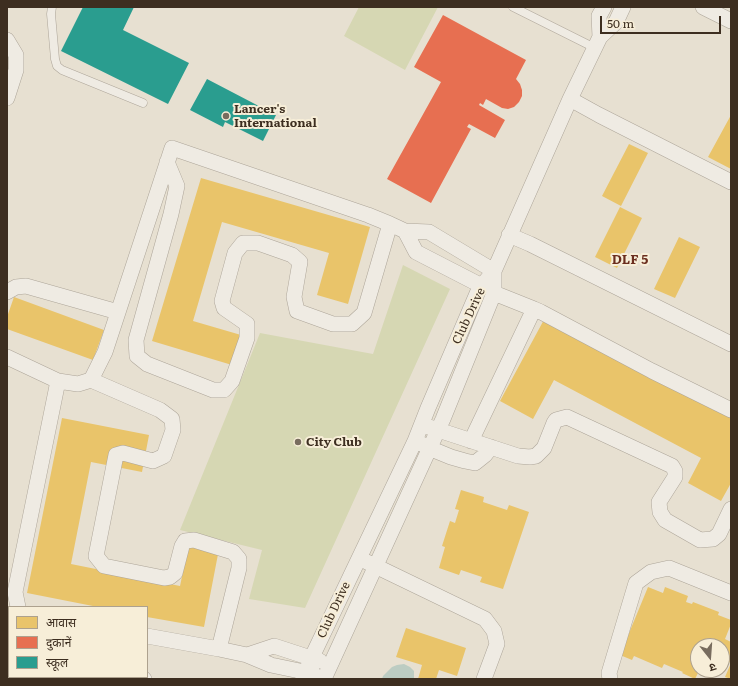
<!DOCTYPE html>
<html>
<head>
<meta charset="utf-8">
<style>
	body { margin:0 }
	#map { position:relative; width:738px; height:686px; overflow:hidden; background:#e7e0d1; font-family:Literata,"Noto Sans Devanagari",serif }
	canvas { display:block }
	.frame { position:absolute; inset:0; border:8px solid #3d2e20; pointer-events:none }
	.legend { position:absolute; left:8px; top:606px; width:140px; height:72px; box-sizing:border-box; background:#f7eed8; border:1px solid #ada18e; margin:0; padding:5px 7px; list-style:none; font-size:12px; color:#3d2e20 }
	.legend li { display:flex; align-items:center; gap:8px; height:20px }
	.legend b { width:20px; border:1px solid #ada18e }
	.north { position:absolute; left:690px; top:638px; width:40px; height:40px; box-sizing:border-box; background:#f7eed8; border:1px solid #ada18e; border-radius:50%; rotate:163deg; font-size:11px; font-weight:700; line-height:16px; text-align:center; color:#3d2e20 }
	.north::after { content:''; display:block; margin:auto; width:14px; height:18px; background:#786c5e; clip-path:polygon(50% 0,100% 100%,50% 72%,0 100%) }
	.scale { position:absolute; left:600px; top:16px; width:121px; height:18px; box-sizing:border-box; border:2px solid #3d2e20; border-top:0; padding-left:5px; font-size:12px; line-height:14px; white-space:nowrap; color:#3d2e20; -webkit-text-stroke:3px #f7eed8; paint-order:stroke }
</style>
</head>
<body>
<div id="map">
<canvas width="738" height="686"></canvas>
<div class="frame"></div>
<ul class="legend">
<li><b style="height:11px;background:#e9c46a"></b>आवास</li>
<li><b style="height:11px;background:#e76f51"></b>दुकानें</li>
<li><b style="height:11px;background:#2a9d8f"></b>स्कूल</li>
</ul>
<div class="north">उ</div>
<div class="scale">50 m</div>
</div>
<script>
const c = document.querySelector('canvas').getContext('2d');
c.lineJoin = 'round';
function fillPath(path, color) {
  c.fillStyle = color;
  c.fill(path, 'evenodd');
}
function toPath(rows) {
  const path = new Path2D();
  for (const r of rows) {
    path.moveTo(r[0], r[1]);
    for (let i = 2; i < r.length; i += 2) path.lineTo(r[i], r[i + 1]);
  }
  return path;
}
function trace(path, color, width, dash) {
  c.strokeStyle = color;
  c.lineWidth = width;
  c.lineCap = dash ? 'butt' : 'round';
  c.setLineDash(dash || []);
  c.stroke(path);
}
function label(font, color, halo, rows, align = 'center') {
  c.font = font + ' Literata,serif';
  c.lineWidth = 4;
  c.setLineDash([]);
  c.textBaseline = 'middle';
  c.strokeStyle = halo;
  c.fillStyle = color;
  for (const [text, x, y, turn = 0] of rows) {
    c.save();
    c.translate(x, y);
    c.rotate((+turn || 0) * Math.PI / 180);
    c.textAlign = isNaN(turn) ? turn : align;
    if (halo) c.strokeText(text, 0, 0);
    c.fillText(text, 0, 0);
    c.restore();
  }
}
fillPath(toPath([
	[359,7,438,7,405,70,344,36],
	[403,265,450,289,305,608,249,599,262,550,180,530,260,333,373,354]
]), '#d6d7b3');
fillPath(toPath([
	[404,664,410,667,414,671,414,679,382,679,383,676,392,667,397,665]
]), '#bcccc2');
fillPath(toPath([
	[731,115,731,169,708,157],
	[629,144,648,153,621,206,602,196],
	[201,178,370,227,348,304,317,295,329,253,222,222,193,321,241,335,232,365,152,341],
	[620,207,642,218,617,268,595,257],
	[679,237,700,247,675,298,654,289],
	[14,297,104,330,93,360,7,329,7,317],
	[546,316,731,416,731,483,721,501,688,483,701,458,554,380,533,419,500,401],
	[62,418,149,435,142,472,91,462,71,564,180,586,189,543,219,549,204,627,147,617,147,607,98,607,27,593],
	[461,490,484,497,483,502,507,510,509,505,529,512,503,589,480,582,482,577,461,570,459,575,439,568,445,547,442,546,450,521,455,523,459,510,455,509],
	[648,587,663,593,665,587,688,596,686,602,692,604,693,602,719,612,718,615,731,620,731,624,725,639,731,642,731,679,725,677,731,663,722,659,722,646,698,646,698,670,712,670,709,676,699,671,695,679,682,673,683,672,664,664,662,668,634,656,632,660,620,655],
	[406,628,466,648,457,676,439,670,436,679,418,679,422,665,396,657]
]), '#e9c46a');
fillPath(toPath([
	[443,15,526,60,516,79,520,84,522,90,522,96,519,102,514,107,508,109,502,108,486,99,483,105,480,103,479,105,505,120,495,138,469,124,467,127,471,129,431,203,387,179,441,82,414,67]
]), '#e76f51');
fillPath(toPath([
	[83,7,134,7,123,30,189,63,168,104,61,51],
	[207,79,276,115,263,141,225,122,223,127,190,110]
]), '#2a9d8f');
const service = toPath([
	[52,7,51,14,55,59,57,66,62,70,143,103],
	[513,7,595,48]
]);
const minor = toPath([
	[703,7,731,21],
	[600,37,599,16,604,7],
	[7,40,16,55,16,70,7,98],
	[570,99,599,115,731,182],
	[167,162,177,186,171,214,136,340,137,356,147,364,213,390,224,390,232,381,247,338,247,324,224,308,222,301,235,253,243,243,258,243,292,255,300,262,294,297,297,311,333,324,352,324,364,313,390,224],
	[405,231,416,252,482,286],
	[509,235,530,244,731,344],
	[7,292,16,287,26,286,118,312],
	[494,293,534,309],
	[7,357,58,381,78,384,91,380,105,352,172,148,368,215,390,224,405,231,429,232,494,271],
	[91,380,160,410,172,419,173,430,164,456,153,461,123,453,116,455,96,556,104,566,164,578,170,577,175,573,182,546,185,541,194,540,233,552,239,559,239,568,219,649],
	[429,427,518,456,530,457,536,456,544,448,554,423,556,420,567,417,672,466,675,471,675,477,659,502,660,512,665,520,700,540,713,539,719,534,731,509],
	[471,441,534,309,541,312,652,371,731,410],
	[420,443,429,448,451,457,465,461,475,463,485,455,491,447],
	[367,562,485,619,494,631,497,644,484,679],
	[18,607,15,592,58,381],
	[147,636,219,649,247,655,271,665,314,674],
	[7,644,9,645],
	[247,655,274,646,320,661],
	[136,677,144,679],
	[303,679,311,659,415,441,428,408,479,289,494,271,570,99,600,37,616,22,623,7],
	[324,679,443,419,494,293,494,271],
	[610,679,609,673,636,583,651,572,669,568,731,593]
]);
trace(service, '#ada599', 9);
trace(minor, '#ada599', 16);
trace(service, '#efebe3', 8);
trace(minor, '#efebe3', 15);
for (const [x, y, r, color] of [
	[226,116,4,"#786c5e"],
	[298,442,4,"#786c5e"]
]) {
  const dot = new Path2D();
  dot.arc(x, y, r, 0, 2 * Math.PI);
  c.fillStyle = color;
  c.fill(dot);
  trace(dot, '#f7eed8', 1.5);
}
label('bold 12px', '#3d2e20', '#f7eed8', [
	["Lancer's",234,109],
	["International",234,123],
	["City Club",306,442]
], 'left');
label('12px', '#3d2e20', '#f7eed8', [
	["Club Drive",469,316,-65],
	["Club Drive",334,610,-65]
]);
label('bold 13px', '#6b2e1e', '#f7eed8', [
	["DLF 5",630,260]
]);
</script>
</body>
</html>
